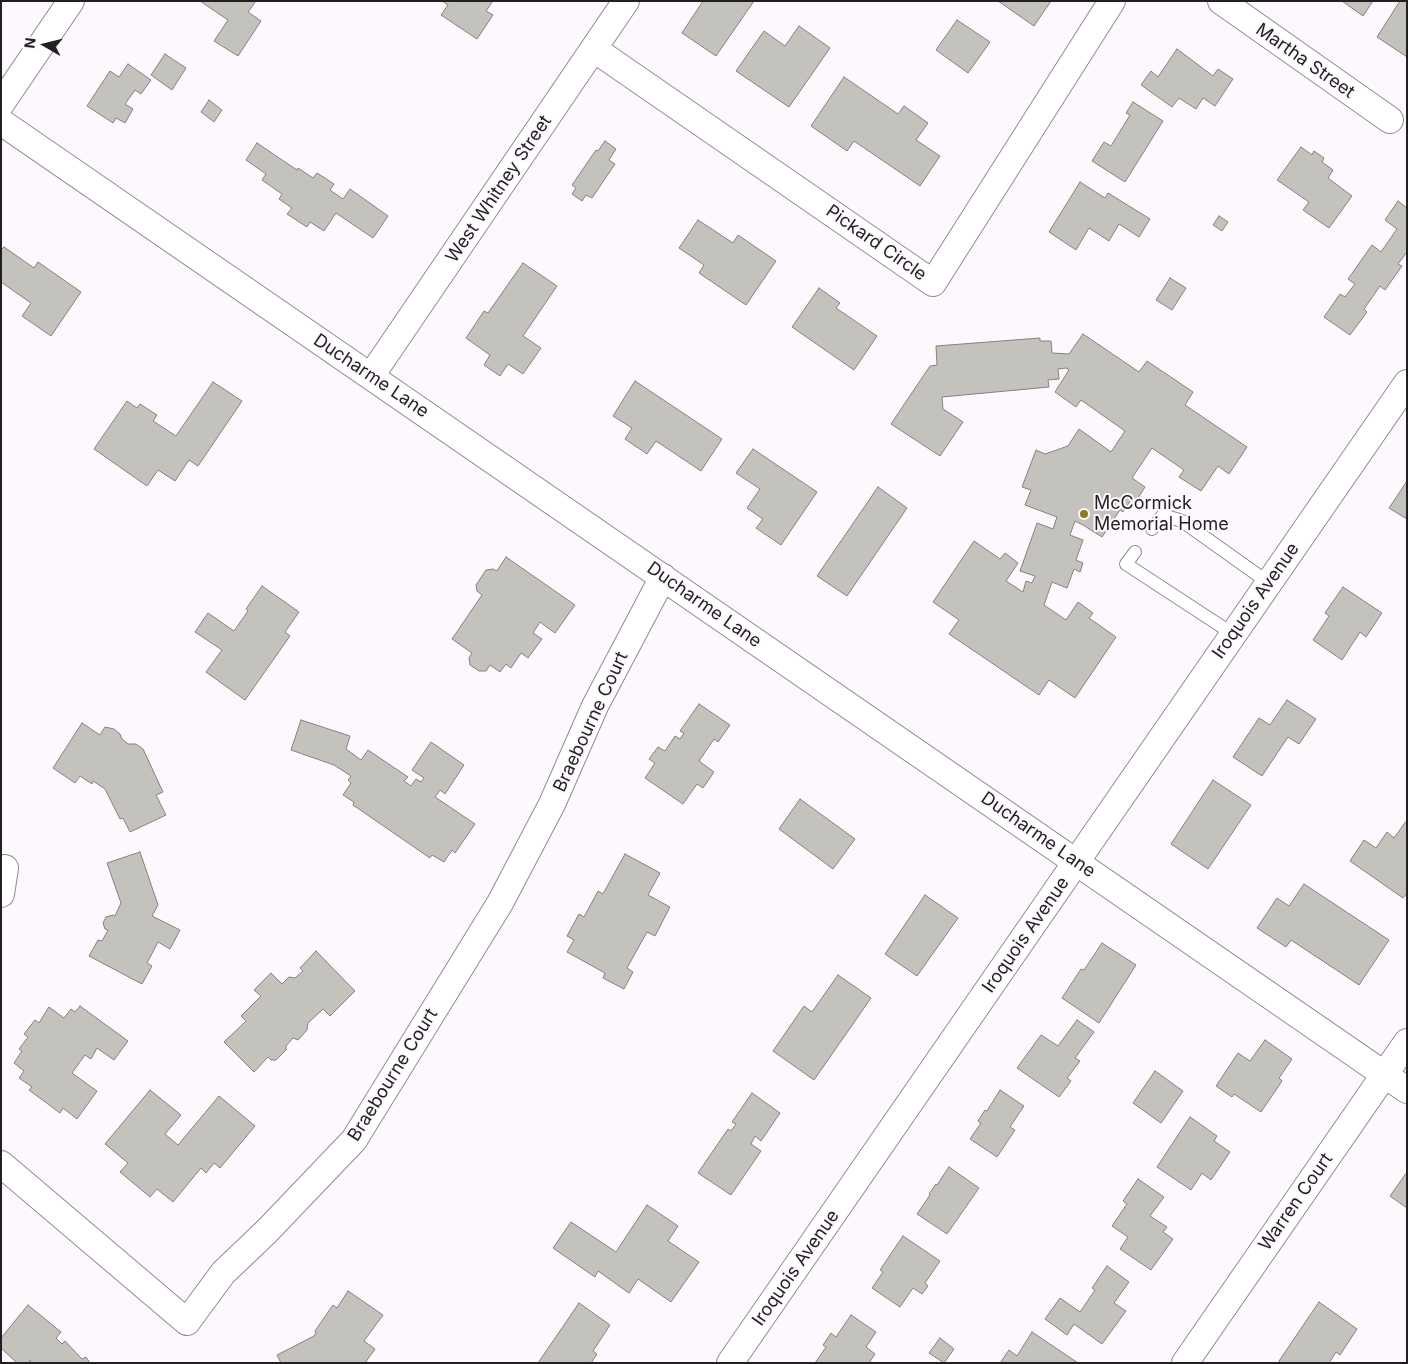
<!DOCTYPE html>
<html>
<head>
<meta charset="utf-8">
<style>
	body { margin:0 }
	#map { position:relative; width:1408px; height:1364px; overflow:hidden; background:#fcf8fd; font-family:Inter,sans-serif }
	canvas { display:block }
	.frame { position:absolute; inset:0; border:2px solid #211f21; pointer-events:none }
	.north { position:absolute; left:20px; top:20px; width:50px; height:50px; -webkit-text-stroke:4px #fcf8fd; paint-order:stroke; rotate:278deg; font-size:14px; font-weight:700; line-height:20px; text-align:center; color:#211f21 }
	.north::after { content:''; display:block; margin:auto; width:18px; height:22px; background:#211f21; clip-path:polygon(50% 0,100% 100%,50% 72%,0 100%) }
</style>
</head>
<body>
<div id="map">
<canvas width="1408" height="1364"></canvas>
<div class="frame"></div>
<div class="north">N</div>
</div>
<script>
const c = document.querySelector('canvas').getContext('2d');
c.lineJoin = 'round';
function fillPath(path, color) {
  c.fillStyle = color;
  c.fill(path, 'evenodd');
}
function toPath(rows) {
  const path = new Path2D();
  for (const r of rows) {
    path.moveTo(r[0], r[1]);
    for (let i = 2; i < r.length; i += 2) path.lineTo(r[i], r[i + 1]);
  }
  return path;
}
function trace(path, color, width, dash) {
  c.strokeStyle = color;
  c.lineWidth = width;
  c.lineCap = dash ? 'butt' : 'round';
  c.setLineDash(dash || []);
  c.stroke(path);
}
function label(font, color, halo, rows, align = 'center') {
  c.font = font + ' Inter,sans-serif';
  c.lineWidth = 4;
  c.setLineDash([]);
  c.textBaseline = 'middle';
  c.strokeStyle = halo;
  c.fillStyle = color;
  for (const [text, x, y, turn = 0] of rows) {
    c.save();
    c.translate(x, y);
    c.rotate((+turn || 0) * Math.PI / 180);
    c.textAlign = isNaN(turn) ? turn : align;
    if (halo) c.strokeText(text, 0, 0);
    c.fillText(text, 0, 0);
    c.restore();
  }
}
const building = toPath([
	[200,1,256,1,248,12,261,21,238,56,214,41,228,20,200,1],
	[442,1,493,1,486,11,493,15,477,39,441,15,448,5,442,1],
	[703,1,754,1,716,56,682,33,703,1],
	[998,1,1051,1,1034,26,998,1],
	[1342,1,1373,1,1363,16,1342,1],
	[1400,1,1407,1,1407,57,1377,37,1400,1],
	[957,20,990,42,968,73,936,50,957,20],
	[799,26,830,48,789,107,736,71,764,31,785,46,799,26],
	[1177,49,1213,76,1218,69,1233,79,1215,106,1203,98,1196,109,1179,98,1172,107,1141,85,1151,71,1158,77,1177,49],
	[165,54,186,68,172,90,151,75,165,54],
	[128,64,151,80,141,94,135,90,125,104,133,109,125,123,116,118,113,123,87,106,110,71,119,77,128,64],
	[844,77,898,114,904,106,928,123,916,140,940,156,920,186,854,141,847,151,811,126,844,77],
	[209,100,222,110,214,122,201,112,209,100],
	[1133,102,1163,121,1125,182,1092,161,1104,142,1111,146,1130,115,1126,113,1133,102],
	[605,141,616,149,609,160,615,164,592,198,586,195,582,201,572,194,576,188,572,185,596,150,598,151,605,141],
	[257,143,297,170,298,168,313,178,317,173,334,184,330,190,343,199,350,189,388,216,373,238,336,213,324,231,310,222,307,227,287,214,292,208,279,199,282,194,262,180,266,174,246,160,257,143],
	[1301,147,1312,155,1314,151,1324,158,1322,162,1333,170,1328,178,1352,196,1329,228,1303,210,1309,202,1277,180,1301,147],
	[1080,182,1105,198,1108,193,1150,219,1139,237,1119,224,1109,241,1089,228,1076,250,1049,232,1080,182],
	[1398,201,1407,208,1407,252,1398,264,1402,266,1385,290,1380,286,1364,309,1367,312,1350,335,1324,317,1340,294,1345,297,1355,284,1348,279,1372,245,1381,252,1397,229,1385,220,1398,201],
	[1219,216,1228,222,1222,231,1213,225,1219,216],
	[698,220,733,243,738,235,776,261,746,305,699,273,704,265,679,248,698,220],
	[4,247,34,268,38,262,81,292,51,336,22,316,31,303,1,282,1,250,4,247],
	[523,263,557,286,523,336,541,348,523,374,508,364,500,376,484,365,490,355,466,338,484,311,488,313,523,263],
	[1170,278,1186,288,1172,310,1156,300,1170,278],
	[819,288,840,303,836,308,877,336,854,370,792,327,819,288],
	[1083,334,1139,372,1147,361,1193,392,1185,405,1247,447,1229,474,1218,466,1201,491,1179,477,1184,470,1152,448,1132,478,1145,487,1135,503,1131,500,1123,512,1120,510,1102,537,1083,525,1075,521,1070,535,1083,540,1076,560,1083,563,1080,572,1074,569,1067,588,1052,582,1044,605,1066,620,1078,602,1093,613,1089,618,1116,637,1075,698,1049,680,1039,695,949,634,959,620,933,602,974,541,1000,559,1005,553,1018,563,1006,581,1023,592,1026,581,1032,583,1035,576,1020,571,1037,523,1053,529,1057,517,1025,505,1031,490,1022,487,1036,450,1045,454,1068,446,1079,429,1111,452,1125,431,1081,400,1076,407,1055,392,1069,370,1066,368,1058,369,1059,379,1048,380,1049,387,942,397,943,409,963,422,940,456,891,424,930,366,937,365,936,346,1040,338,1040,341,1051,341,1052,353,1069,354,1083,334],
	[635,381,722,439,701,471,656,441,647,454,625,439,632,428,613,416,635,381],
	[213,382,242,401,198,466,189,460,175,481,158,470,147,486,94,449,127,401,137,408,140,404,157,415,153,421,176,436,213,382],
	[753,449,817,492,781,545,756,528,763,519,747,508,760,489,736,473,753,449],
	[1407,481,1407,519,1389,508,1407,481],
	[878,487,907,508,847,596,817,576,878,487],
	[506,557,575,605,555,633,540,622,533,633,542,639,528,658,521,653,511,668,506,664,500,672,490,665,486,671,479,671,470,665,469,658,472,653,452,639,482,595,477,591,476,585,486,570,493,569,497,571,506,557],
	[262,586,299,612,285,632,290,636,245,700,206,672,222,650,195,632,208,613,234,631,248,611,246,609,262,586],
	[1343,587,1382,613,1366,637,1360,632,1342,660,1313,640,1329,616,1325,613,1343,587],
	[1287,700,1316,719,1299,744,1288,737,1262,776,1233,757,1259,718,1270,725,1287,700],
	[699,704,730,725,718,742,714,739,699,761,714,772,703,788,697,784,683,804,645,778,655,763,649,759,658,747,665,751,675,736,680,739,684,733,680,731,699,704],
	[301,720,350,736,346,749,361,760,368,750,408,777,404,781,411,786,416,779,421,782,424,778,412,770,431,742,464,765,445,794,440,790,435,797,475,824,455,853,452,850,444,862,432,855,430,858,353,805,354,802,343,795,351,783,348,780,351,776,334,765,291,750,301,720],
	[82,723,100,735,105,727,114,729,120,734,122,739,128,744,136,744,143,749,163,792,156,795,166,815,130,832,123,818,120,819,105,789,93,781,92,784,80,776,75,783,53,768,82,723],
	[1213,780,1251,805,1208,869,1171,844,1213,780],
	[800,799,855,839,833,869,779,829,800,799],
	[1407,820,1407,893,1403,898,1350,861,1364,840,1376,848,1387,832,1394,838,1407,820],
	[140,852,158,905,152,916,180,930,170,949,158,942,147,963,152,966,142,984,89,956,98,940,102,941,108,930,105,929,103,923,106,917,113,915,115,916,121,903,107,863,140,852],
	[625,854,660,873,648,895,670,907,655,936,647,932,627,968,633,972,624,989,603,978,605,973,567,952,574,940,567,936,579,914,584,917,598,891,603,894,625,854],
	[1304,884,1389,940,1359,985,1291,940,1286,947,1257,928,1277,898,1289,906,1304,884],
	[925,895,958,918,917,976,885,954,925,895],
	[1102,943,1136,965,1099,1023,1062,998,1081,969,1084,970,1102,943],
	[316,951,355,991,330,1016,323,1009,308,1023,307,1030,298,1040,293,1038,286,1046,286,1050,276,1060,271,1060,268,1057,254,1072,224,1042,246,1021,241,1016,261,996,254,990,271,973,282,984,289,977,295,978,303,971,300,968,316,951],
	[838,975,871,998,814,1080,773,1051,804,1006,812,1012,838,975],
	[80,1006,128,1041,114,1060,97,1048,91,1059,85,1055,72,1073,97,1091,77,1119,63,1108,60,1113,29,1090,32,1087,19,1078,24,1071,14,1063,22,1051,19,1049,28,1037,24,1034,35,1020,39,1023,49,1007,64,1018,71,1009,75,1012,80,1006],
	[1077,1020,1094,1032,1075,1058,1080,1061,1067,1078,1071,1081,1059,1097,1017,1068,1041,1035,1058,1046,1077,1020],
	[1265,1040,1292,1059,1279,1078,1282,1081,1261,1112,1234,1094,1232,1097,1216,1086,1238,1053,1250,1061,1265,1040],
	[1155,1071,1183,1091,1161,1123,1133,1103,1155,1071],
	[150,1090,181,1115,165,1134,178,1145,219,1096,255,1126,220,1168,214,1163,206,1173,201,1168,173,1202,157,1189,150,1197,120,1172,128,1163,105,1144,150,1090],
	[1000,1090,1024,1106,1010,1127,1015,1130,997,1157,970,1139,981,1123,978,1121,985,1110,987,1111,1000,1090],
	[752,1093,780,1113,761,1141,755,1136,751,1144,761,1151,731,1195,698,1173,728,1129,731,1131,736,1124,732,1122,752,1093],
	[1190,1117,1217,1136,1214,1141,1230,1152,1211,1180,1202,1173,1191,1190,1157,1167,1190,1117],
	[949,1167,979,1188,947,1234,917,1214,930,1195,929,1194,936,1184,937,1185,949,1167],
	[1407,1172,1407,1208,1390,1196,1407,1172],
	[1138,1179,1164,1197,1150,1216,1167,1227,1163,1232,1173,1239,1151,1270,1120,1249,1128,1237,1112,1226,1127,1204,1123,1201,1138,1179],
	[647,1205,678,1226,668,1241,699,1262,671,1302,638,1279,629,1293,598,1271,595,1277,553,1248,571,1222,616,1252,647,1205],
	[903,1236,940,1261,925,1283,928,1286,922,1294,913,1288,900,1307,872,1288,883,1272,880,1270,903,1236],
	[1107,1266,1129,1282,1114,1303,1126,1311,1102,1344,1074,1324,1067,1335,1045,1319,1060,1298,1080,1312,1095,1290,1092,1288,1107,1266],
	[348,1291,383,1315,364,1341,375,1349,365,1363,281,1363,277,1355,314,1336,316,1333,315,1331,333,1305,337,1308,348,1291],
	[1319,1302,1357,1329,1340,1355,1336,1352,1329,1363,1281,1363,1279,1361,1319,1302],
	[579,1303,610,1325,593,1351,597,1354,591,1363,538,1363,579,1303],
	[28,1305,61,1332,56,1338,62,1344,65,1341,82,1359,86,1357,90,1363,31,1363,30,1360,28,1363,17,1363,1,1348,1,1338,28,1305],
	[851,1315,876,1332,866,1347,875,1354,869,1363,815,1363,826,1347,823,1345,831,1333,836,1337,851,1315],
	[1032,1332,1078,1363,1000,1363,1009,1350,1017,1356,1032,1332],
	[940,1338,954,1349,944,1363,929,1353,940,1338]
]);
fillPath(building, '#c4c2bc');
trace(building, '#83827c', 1);
const lane = toPath([
	[1152,529,1163,515,1182,521,1269,583],
	[1135,552,1126,564,1233,634]
]);
const street = toPath([
	[1221,1,1390,120],
	[594,49,933,283,1112,1],
	[1,104,71,1],
	[1,122,1407,1090],
	[371,376,626,1],
	[1,894,5,868],
	[1,1164,187,1322,223,1273,267,1231,354,1140,500,903,552,804,595,706,663,577],
	[730,1363,1407,383],
	[1185,1363,1407,1042]
]);
trace(lane, '#908c91', 14);
trace(street, '#908c91', 28);
trace(lane, '#fff', 12);
trace(street, '#fff', 26);
for (const [x, y, r, color] of [
	[1084,514,5,"#8f771d"]
]) {
  const dot = new Path2D();
  dot.arc(x, y, r, 0, 2 * Math.PI);
  c.fillStyle = color;
  c.fill(dot);
  trace(dot, '#fcf8fd', 2);
}
label('18px', '#211f21', '#fcf8fd', [
	["Martha Street",1305,61,35],
	["West Whitney Street",499,189,-56],
	["Pickard Circle",876,243,35],
	["Ducharme Lane",371,376,34],
	["Iroquois Avenue",1256,601,-55],
	["Ducharme Lane",704,605,35],
	["Braebourne Court",591,722,-65],
	["Ducharme Lane",1038,835,35],
	["Iroquois Avenue",1026,935,-55],
	["Braebourne Court",393,1075,-58],
	["Warren Court",1296,1202,-55],
	["Iroquois Avenue",796,1268,-55]
]);
label('18px', '#211f21', '#fcf8fd', [
	["McCormick",1094,504],
	["Memorial Home",1094,525]
], 'left');
</script>
</body>
</html>
